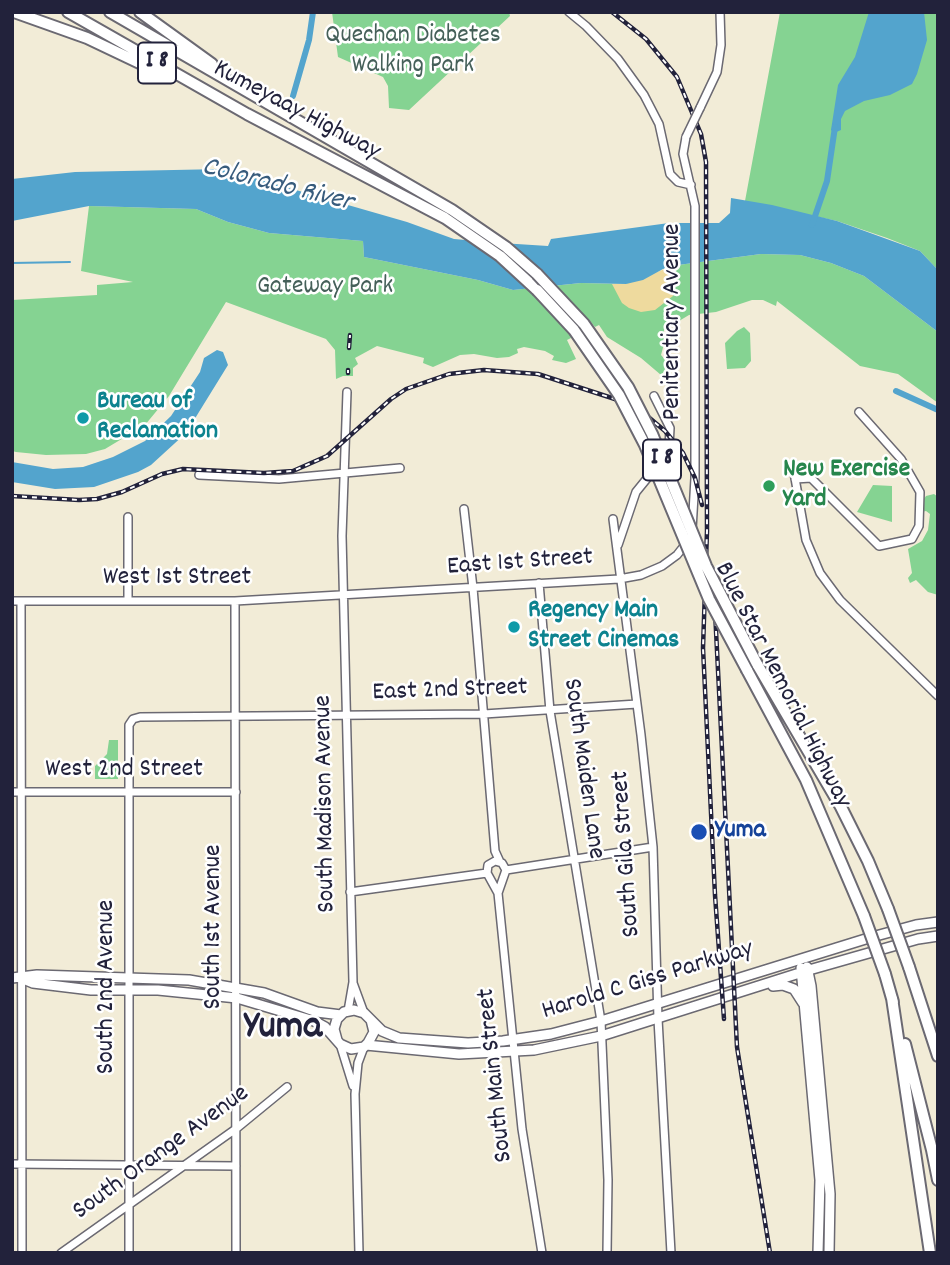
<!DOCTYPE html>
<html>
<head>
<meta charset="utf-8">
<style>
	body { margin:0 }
	#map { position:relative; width:950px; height:1265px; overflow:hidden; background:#f2ecd7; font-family:Dekko,sans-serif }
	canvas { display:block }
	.frame { position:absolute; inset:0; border:14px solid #22223b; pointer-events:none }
</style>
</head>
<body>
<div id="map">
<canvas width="950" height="1265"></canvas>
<div class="frame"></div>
</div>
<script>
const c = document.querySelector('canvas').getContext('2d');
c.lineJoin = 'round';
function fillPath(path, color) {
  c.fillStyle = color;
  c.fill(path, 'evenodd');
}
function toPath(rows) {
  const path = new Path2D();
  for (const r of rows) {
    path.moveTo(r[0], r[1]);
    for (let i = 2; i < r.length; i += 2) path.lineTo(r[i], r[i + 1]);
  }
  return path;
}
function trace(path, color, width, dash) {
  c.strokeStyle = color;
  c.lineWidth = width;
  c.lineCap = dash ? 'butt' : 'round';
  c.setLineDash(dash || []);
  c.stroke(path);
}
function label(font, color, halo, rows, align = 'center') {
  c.font = font + ' Dekko,sans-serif';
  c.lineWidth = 5;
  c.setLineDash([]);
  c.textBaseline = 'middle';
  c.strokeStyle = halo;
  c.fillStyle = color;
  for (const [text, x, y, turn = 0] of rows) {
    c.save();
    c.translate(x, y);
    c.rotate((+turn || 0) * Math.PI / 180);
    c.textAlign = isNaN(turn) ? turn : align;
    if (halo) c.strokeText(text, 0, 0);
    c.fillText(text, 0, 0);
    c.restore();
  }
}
fillPath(toPath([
	[332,12,509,12,510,16,409,110,389,108,388,86,383,77,338,57],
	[780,12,938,12,938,270,920,251,887,238,837,221,745,201],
	[89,206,196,209,228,222,269,233,363,241,364,257,478,280,513,290,581,283,626,284,678,265,761,254,800,255,831,263,864,276,938,332,938,403,898,374,860,366,777,301,776,306,763,300,752,300,716,312,689,315,664,330,664,344,661,355,670,365,661,375,641,358,607,337,599,325,595,327,590,321,583,319,576,321,569,328,571,338,567,340,576,359,566,363,552,360,554,356,545,351,524,347,517,349,518,353,509,357,497,358,474,354,460,355,433,367,423,363,424,358,377,346,355,358,358,364,353,368,353,376,343,376,336,379,335,350,326,339,226,302,169,396,145,425,105,449,86,454,46,455,16,452,12,451,12,300,97,295,97,285,133,282,81,271],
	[744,327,750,333,751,361,745,368,727,369,725,343,737,331],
	[873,485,892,486,892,522,857,512],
	[934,494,938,497,938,595,928,592,916,580,910,583,908,578,912,573,908,549,922,541,928,530,930,514,926,511,921,512,921,503,926,496],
	[109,740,118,740,118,779,95,779,95,766,107,754]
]), '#85d392');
fillPath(toPath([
	[670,267,674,275,673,296,655,310,641,312,629,308,622,303,612,284,626,284]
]), '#eeda9e');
fillPath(toPath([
	[869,12,924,12,927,40,917,74,912,84,890,95,864,101,845,111,841,119,841,130,834,133,831,130,838,85,855,57],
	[223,169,407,222,454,239,501,243,548,246,551,239,669,223,719,223,730,213,731,198,772,205,837,221,920,251,938,270,938,332,864,276,831,263,800,255,761,254,678,265,663,269,643,280,626,284,581,283,513,290,478,280,364,257,363,241,269,233,228,222,196,209,89,206,12,221,12,179,75,172],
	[217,350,223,352,228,365,186,433,151,465,138,472,94,487,55,489,12,482,12,462,53,469,83,467,113,457,145,441,171,416,200,372,204,358]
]), '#53a4cd');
trace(toPath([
	[12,263,70,262]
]), '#53a4cd', 2);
trace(toPath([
	[293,96,309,40,313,12],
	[812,225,827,181,835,127],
	[896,391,938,410]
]), '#53a4cd', 6);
const minor = toPath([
	[569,12,586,26,618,59,644,95,659,124,670,174,678,182,691,185],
	[700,108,717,72,721,45,720,12],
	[686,137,683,154,695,206,695,478,692,530],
	[347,392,342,536,353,982,348,1011],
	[793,467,806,540,820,573,840,600,938,696],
	[199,475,279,479,400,468],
	[795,479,811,478,879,546,912,539,919,526,920,492,901,459,859,412],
	[464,509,473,588,495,851,500,862],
	[613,519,641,735,653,847,658,1019,671,1253],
	[618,545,636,492,662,460,669,447,670,428,654,396],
	[539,583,550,711,601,1021,608,1180,607,1253],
	[12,601,235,601,619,579,641,575,662,566,677,555,688,541],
	[21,601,22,1253],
	[128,601,128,517],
	[235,601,236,1253],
	[12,792,236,792],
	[506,870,653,847],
	[350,892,487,873],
	[498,893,506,870,502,863,495,861,488,865,487,873,498,893,522,1129,542,1253],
	[353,983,364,1013],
	[340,1044,353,1086],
	[12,1164,236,1166],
	[61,1253,237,1128,287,1087],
	[129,1253,129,725,133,719,140,717,484,714,637,704],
	[359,1253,355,1094,358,1063,364,1047]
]);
const major = toPath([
	[807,967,811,986,830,1194,829,1253],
	[801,968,820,1180,818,1253],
	[12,978,37,975,189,980,264,993,317,1012,341,1015],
	[21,978,33,983,91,990,158,990,237,998,314,1021,325,1027,340,1044,351,1049,364,1047,368,1043,374,1032,371,1020],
	[773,986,783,985,794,989,803,1003],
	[337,1040,334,1029,337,1019,344,1012,354,1010,364,1013,382,1031,399,1038,468,1043,503,1041,551,1034,601,1021,872,937,916,925,938,922],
	[366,1045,459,1054,534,1050,601,1036,809,970,918,939,938,936]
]);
const highway = toPath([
	[14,12,87,38,169,77],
	[68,12,247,114,445,218,500,256,537,290],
	[110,12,452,210,506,247,537,274],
	[140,12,212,64],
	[757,664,841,807,868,861,888,909],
	[747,670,806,780,864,916],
	[909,967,938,1056],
	[885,974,893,1002],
	[892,998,930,1253],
	[905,1044,932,1150,938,1180]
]);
trace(minor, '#6b6972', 10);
trace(major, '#6b6972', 12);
trace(highway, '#6b6972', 14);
trace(minor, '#fff', 7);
trace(major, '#fff', 9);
trace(highway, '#fff', 10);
const rail = toPath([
	[612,12,646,39,677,77,701,134,706,162,707,531,703,648,715,895,724,1019],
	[349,348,350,335],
	[348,373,348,370],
	[12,496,79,500,97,499,122,492,162,474,183,469,264,473,293,471,327,456,391,399,406,389,449,374,484,370,538,374,618,400,646,415,665,431,683,453,695,478,702,505],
	[714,591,737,1047,770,1253]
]);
trace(rail, '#22223b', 4.5);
trace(rail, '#fff', 2, [5]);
const minorBridge = toPath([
	[686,137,700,108]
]);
const highwayBridge = toPath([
	[537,274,584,324,628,387,652,434,706,566,757,664],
	[537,290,574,330,619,395,645,445,709,599,747,670],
	[888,909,909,967],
	[864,916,885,974]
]);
trace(minorBridge, '#6b6972', 10, []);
trace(highwayBridge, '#6b6972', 14, []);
trace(minorBridge, '#fff', 7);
trace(highwayBridge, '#fff', 10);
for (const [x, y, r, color] of [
	[83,418,7,"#0f9aa8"],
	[769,486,7,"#2e9e5b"],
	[514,627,7,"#0f9aa8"],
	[699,832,9,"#1a4fb4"]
]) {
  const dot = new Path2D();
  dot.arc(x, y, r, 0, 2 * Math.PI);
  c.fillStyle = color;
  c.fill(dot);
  trace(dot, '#fff', 2.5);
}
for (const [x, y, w] of [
	[157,63,38],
	[662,460,38]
]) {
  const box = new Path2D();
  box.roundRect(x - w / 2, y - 20.5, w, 41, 5);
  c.fillStyle = '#fff';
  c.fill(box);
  trace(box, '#22223b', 2);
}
label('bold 24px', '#22223b', null, [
	["I 8",157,63],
	["I 8",662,460]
]);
label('26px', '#456059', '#fff', [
	["Quechan Diabetes",413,37],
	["Walking Park",413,67],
	["Gateway Park",325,288]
]);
label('26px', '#22223b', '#fff', [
	["Kumeyaay Highway",296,112,28],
	["Penitentiary Avenue",674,322,-90],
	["East 1st Street",520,564,-4],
	["West 1st Street",177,579],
	["Blue Star Memorial Highway",781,686,63],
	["East 2nd Street",450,692,-2],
	["South Maiden Lane",582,769,82],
	["West 2nd Street",124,771],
	["South Madison Avenue",327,804,-91],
	["South Gila Street",628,854,-94],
	["South 1st Avenue",215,927,-90],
	["Harold C Giss Parkway",648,982,-17],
	["South 2nd Avenue",108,987,-90],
	["South Main Street",497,1075,-96],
	["South Orange Avenue",162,1154,-36]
]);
label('bold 26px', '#0d838f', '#fff', [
	["Bureau of",97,403],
	["Reclamation",97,433],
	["Regency Main",528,612],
	["Street Cinemas",528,642]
], 'left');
label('bold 26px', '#27864d', '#fff', [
	["New Exercise",783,471],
	["Yard",783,501]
], 'left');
label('bold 26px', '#164399', '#fff', [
	["Yuma",715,832]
], 'left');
label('italic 28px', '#385c7d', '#fff', [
	["Colorado River",277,187,14]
]);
label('bold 40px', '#22223b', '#fff', [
	["Yuma",283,1031]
]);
</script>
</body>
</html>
